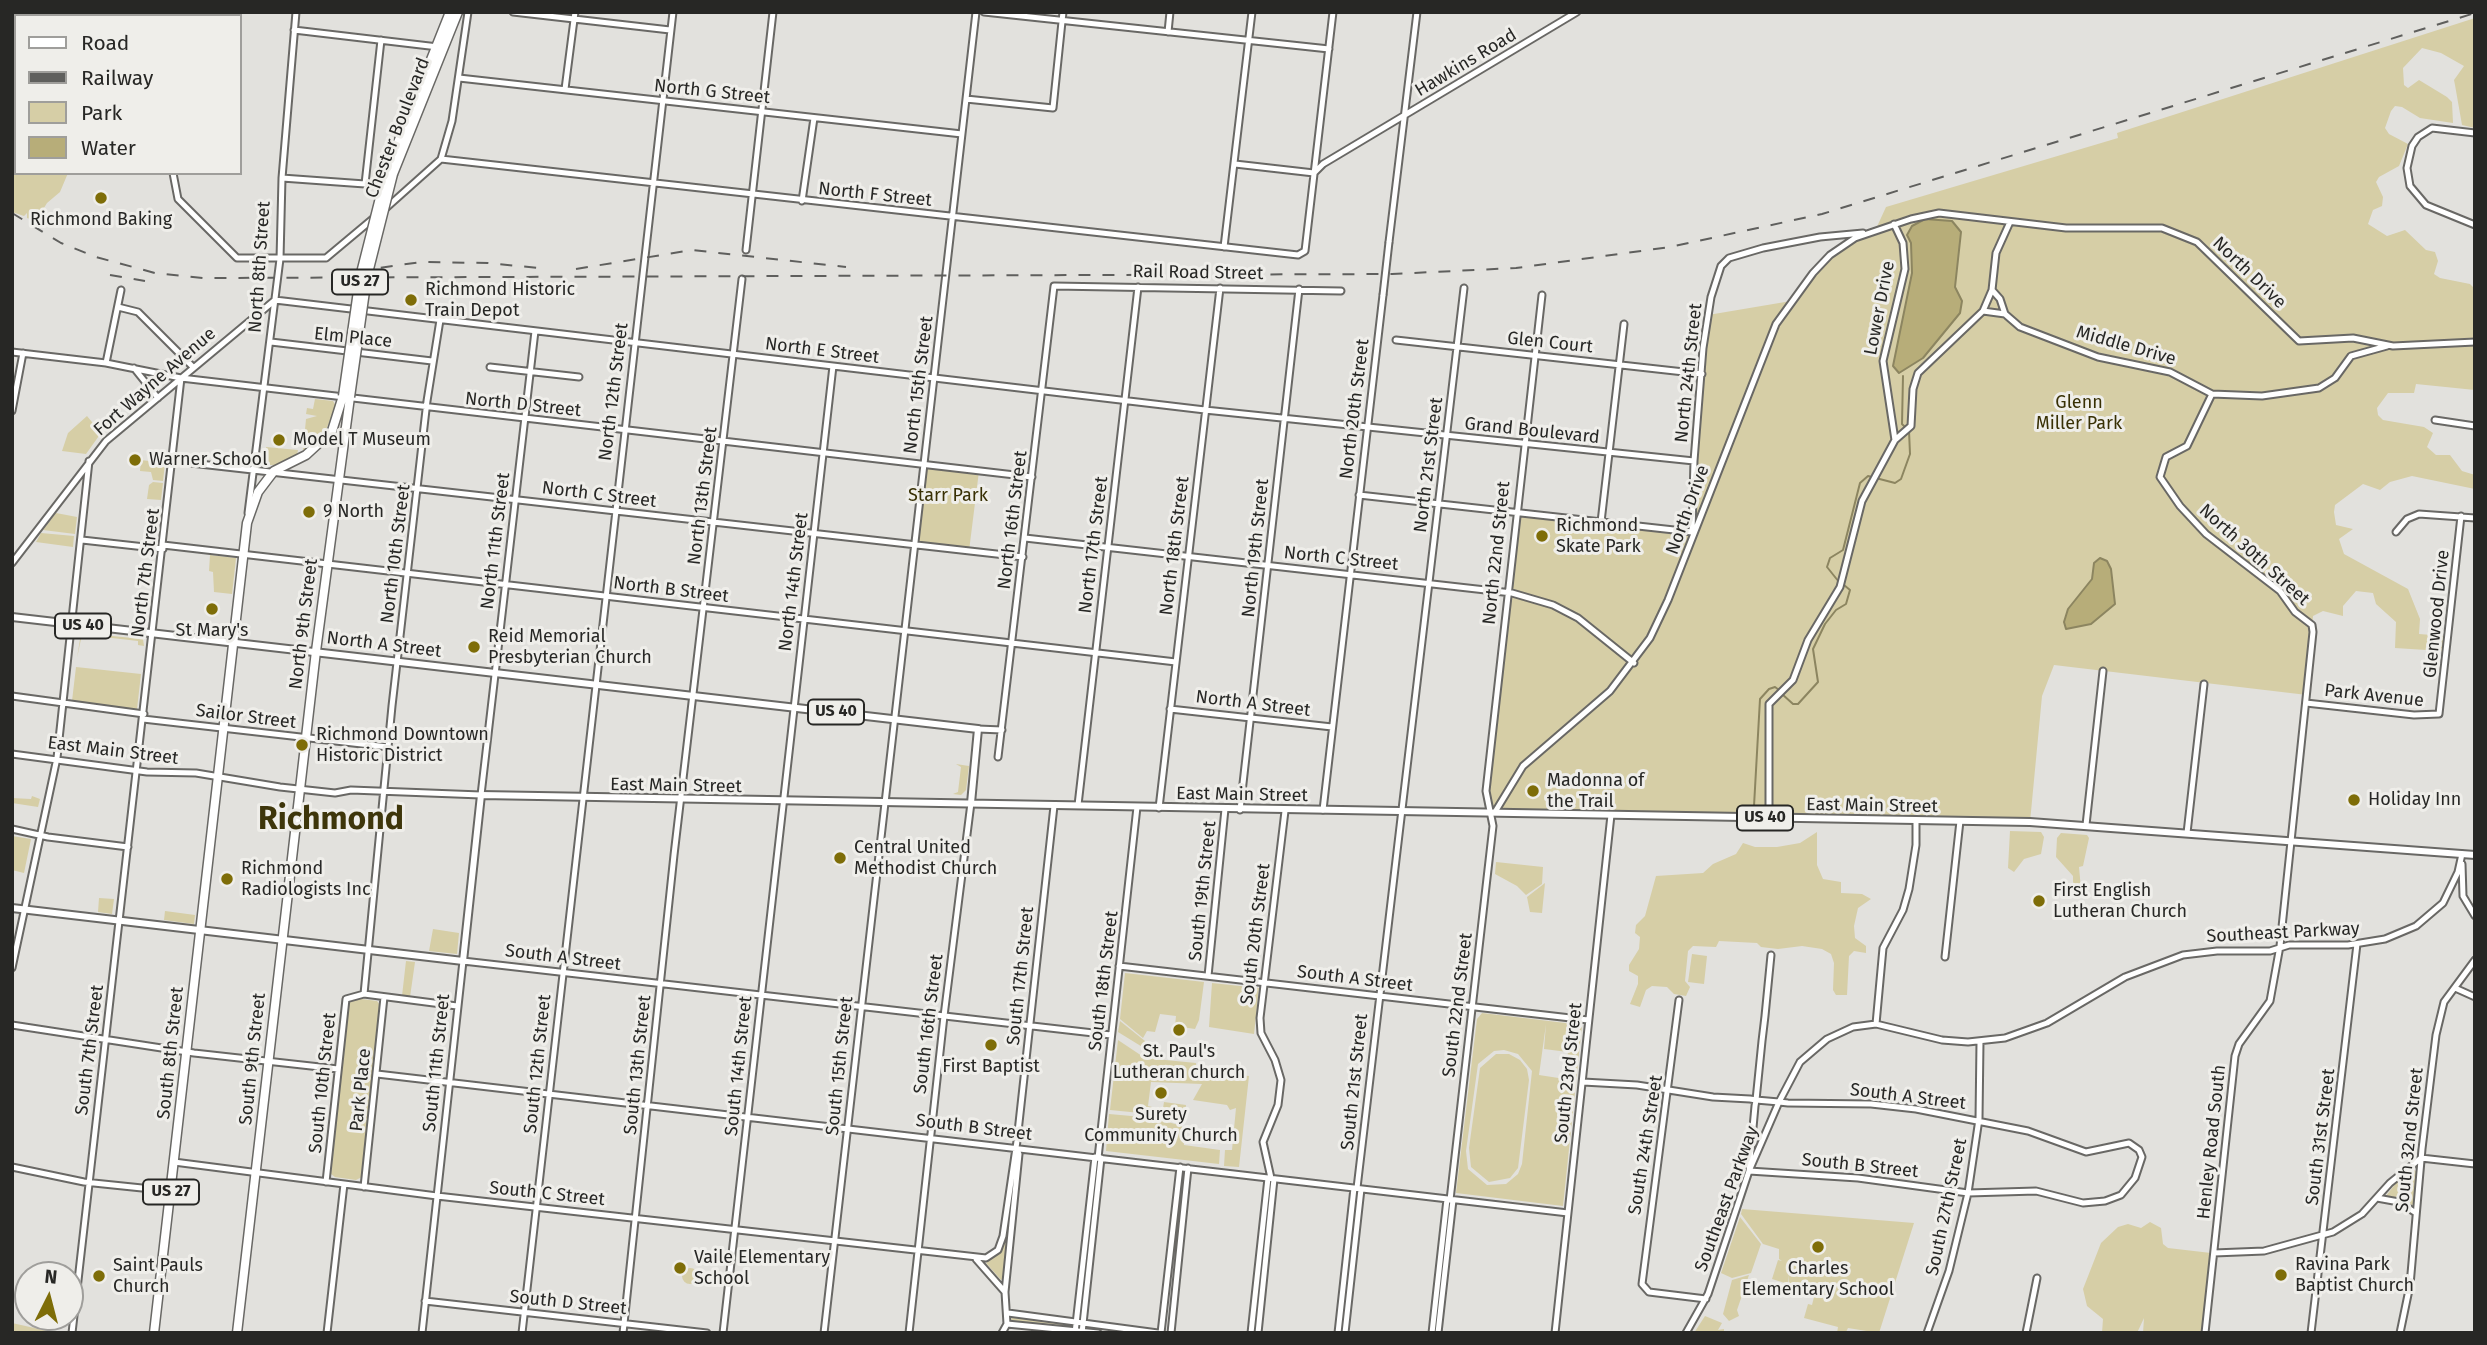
<!DOCTYPE html>
<html>
<head>
<meta charset="utf-8">
<style>
	body { margin:0 }
	#map { position:relative; width:2487px; height:1345px; overflow:hidden; background:#e2e1dd; font-family:"Fira Sans",sans-serif }
	canvas { display:block }
	.frame { position:absolute; inset:0; border:14px solid #272725; pointer-events:none }
	.legend { position:absolute; left:14px; top:14px; width:228px; height:161px; box-sizing:border-box; background:#efeeea; border:2px solid #9f9e9b; margin:0; padding:9px 12px; list-style:none; font-size:21px; color:#272725 }
	.legend li { display:flex; align-items:center; gap:14px; height:35px }
	.legend b { width:35px; border:2px solid #9f9e9b }
	.north { position:absolute; left:14px; top:1261px; width:70px; height:70px; box-sizing:border-box; background:#efeeea; border:2px solid #9f9e9b; border-radius:50%; rotate:6deg; font-size:19px; font-weight:700; line-height:28px; text-align:center; color:#272725 }
	.north::after { content:''; display:block; margin:auto; width:24px; height:32px; background:#7e6d08; clip-path:polygon(50% 0,100% 100%,50% 72%,0 100%) }
</style>
</head>
<body>
<div id="map">
<canvas width="2487" height="1345"></canvas>
<div class="frame"></div>
<ul class="legend">
<li><b style="height:9px;background:#fff"></b>Road</li>
<li><b style="height:9px;background:#5f5f5d"></b>Railway</li>
<li><b style="height:19px;background:#d6cea6"></b>Park</li>
<li><b style="height:19px;background:#b7ad79"></b>Water</li>
</ul>
<div class="north">N</div>
</div>
<script>
const c = document.querySelector('canvas').getContext('2d');
c.lineJoin = 'round';
function fillPath(path, color) {
  c.fillStyle = color;
  c.fill(path, 'evenodd');
}
function toPath(rows) {
  const path = new Path2D();
  for (const r of rows) {
    if (r.length === 3) {
      path.moveTo(r[0] + r[2], r[1]);
      path.arc(r[0], r[1], r[2], 0, 2 * Math.PI);
      continue;
    }
    path.moveTo(r[0], r[1]);
    for (let i = 2; i < r.length; i += 2) path.lineTo(r[i], r[i + 1]);
  }
  return path;
}
function trace(path, color, width, dash) {
  c.strokeStyle = color;
  c.lineWidth = width;
  c.lineCap = dash ? 'butt' : 'round';
  c.setLineDash(dash || []);
  c.stroke(path);
}
function label(font, color, halo, rows, align = 'center') {
  c.font = font + ' "Fira Sans",sans-serif';
  c.lineWidth = 6;
  c.setLineDash([]);
  c.textBaseline = 'middle';
  c.strokeStyle = halo;
  c.fillStyle = color;
  for (const [text, x, y, turn = 0] of rows) {
    c.save();
    c.translate(x, y);
    c.rotate((+turn || 0) * Math.PI / 180);
    c.textAlign = isNaN(turn) ? turn : align;
    if (halo) c.strokeText(text, 0, 0);
    c.fillText(text, 0, 0);
    c.restore();
  }
}
fillPath(toPath([
	[12,12,72,12,70,16,16,16,16,39,13,39],
	[2475,18,2475,128,2462,125,2455,85,2454,80,2464,66,2441,53,2422,48,2403,68,2404,85,2408,88,2419,80,2447,97,2452,102,2453,123,2420,118,2402,107,2395,106,2391,111,2385,128,2389,134,2408,144,2399,166,2379,177,2376,182,2383,197,2382,206,2373,210,2368,224,2387,236,2405,230,2426,250,2435,252,2438,261,2434,274,2440,278,2470,284,2475,289,2475,390,2416,384,2414,393,2388,393,2377,408,2378,415,2383,420,2424,427,2433,433,2427,447,2436,455,2450,455,2462,471,2475,475,2475,489,2412,476,2390,482,2380,490,2363,484,2335,505,2334,512,2336,525,2353,529,2339,539,2344,554,2408,589,2420,619,2419,634,2444,636,2442,651,2395,648,2396,622,2376,604,2373,593,2356,591,2343,606,2343,616,2323,611,2313,616,2307,695,2054,665,2042,696,2030,822,1492,814,1487,800,1516,512,1692,532,1694,461,1708,315,1791,301,1830,255,1855,238,1875,231,1886,207,2118,138,2117,133],
	[16,167,16,173,68,173,60,192,47,203,36,221,27,218,27,213,24,216,12,212,12,168],
	[315,399,333,401,336,406,325,432,303,451,306,419,317,416,306,414,307,408,313,409],
	[87,416,101,433,86,454,62,451,68,433],
	[266,447,298,450,297,455,275,465,264,465],
	[141,460,165,463,163,481,153,480,151,472,140,471],
	[924,465,979,471,969,551,914,545],
	[153,482,163,483,161,500,147,499,149,485],
	[56,513,77,517,75,534,43,530],
	[41,533,74,536,73,547,36,542],
	[210,555,236,558,232,594,214,592,213,572,209,571],
	[81,633,143,639,144,646,138,645,138,641,86,635,85,639,81,639,77,658],
	[76,667,141,674,137,709,72,701],
	[956,764,969,766,966,790,961,795,953,794,958,792,961,767],
	[32,796,40,799,38,807,12,803,12,798,31,799],
	[2010,831,2041,832,2044,837,2041,854,2024,859,2014,872,2008,868],
	[1817,832,1817,865,1823,879,1841,882,1841,893,1862,894,1871,899,1858,908,1854,926,1855,938,1866,946,1866,953,1854,951,1849,956,1847,995,1836,995,1833,990,1834,963,1831,954,1822,949,1802,946,1778,949,1761,947,1757,943,1719,941,1716,947,1693,946,1688,951,1685,981,1690,987,1686,996,1674,994,1667,987,1652,986,1646,990,1640,1007,1630,1004,1638,984,1638,976,1629,971,1629,965,1639,949,1640,937,1635,933,1636,925,1645,916,1656,876,1703,873,1713,864,1736,854,1743,843,1755,847,1777,847,1800,843],
	[2061,833,2087,835,2089,838,2083,866,2079,867,2081,889,2077,898,2073,897,2073,876,2056,857,2057,838],
	[12,836,31,839,24,873,12,870],
	[1496,862,1543,867,1542,884,1526,895,1517,886,1495,874],
	[1545,883,1542,913,1530,912,1527,897],
	[99,898,114,899,112,914,98,912],
	[165,911,195,915,194,924,164,920],
	[433,929,459,933,457,954,429,951],
	[1692,954,1707,956,1704,984,1688,982],
	[406,961,415,962,410,997,402,996],
	[1125,973,1204,982,1199,1020,1195,1029,1175,1026,1176,1016,1160,1014,1155,1032,1147,1031,1143,1038,1120,1019],
	[1212,983,1259,988,1254,1034,1209,1027],
	[354,998,377,1001,380,1005,362,1177,356,1180,335,1177,331,1174,348,1003],
	[1482,1013,1582,1025,1563,1206,1456,1193,1477,1019],
	[1546,1024,1544,1049,1568,1052,1565,1079,1539,1075],
	[1504,1050,1518,1054,1532,1071,1522,1164,1518,1174,1506,1184,1487,1185,1468,1169,1466,1151,1478,1064,1494,1051],
	[1120,1021,1145,1041,1144,1048,1118,1032],
	[1118,1040,1145,1058,1196,1063,1196,1070,1249,1076,1239,1167,1224,1166,1225,1150,1232,1150,1236,1108,1230,1110,1227,1105,1193,1100,1202,1084,1151,1082,1148,1106,1152,1107,1151,1114,1110,1110],
	[1496,1054,1509,1054,1520,1060,1527,1069,1529,1080,1518,1168,1510,1178,1489,1182,1471,1167,1469,1148,1480,1068],
	[1164,1102,1186,1105,1184,1120,1158,1114,1159,1107,1163,1108],
	[1109,1114,1154,1118,1182,1126,1184,1145,1220,1150,1219,1164,1106,1151],
	[2413,1169,2417,1172,2414,1204,2410,1206,2399,1198,2385,1197,2401,1177],
	[1742,1209,1914,1223,1879,1333,1848,1328,1846,1332,1837,1333,1838,1327,1804,1318,1808,1304,1812,1305,1814,1297,1798,1294,1798,1288,1789,1285,1788,1275,1788,1284,1772,1279,1778,1260,1782,1261,1779,1259,1779,1249,1763,1244,1741,1214],
	[1740,1217,1761,1244,1751,1273,1732,1278,1721,1273],
	[2150,1222,2161,1228,2163,1244,2168,1248,2211,1253,2202,1333,2143,1333,2144,1318,2137,1333,2102,1333,2103,1319,2087,1306,2083,1289,2101,1243,2118,1227,2128,1224,2141,1228],
	[1007,1238,1004,1278,1001,1280,986,1263,1000,1251],
	[690,1276,8],
	[1749,1275,1737,1310,1739,1316,1729,1321,1723,1314,1732,1280],
	[1014,1316,1066,1322,1067,1324,1065,1328,1013,1323,1011,1319],
	[1705,1316,1722,1323,1718,1330,1724,1329,1724,1333,1694,1333],
	[12,1323,57,1333,12,1333]
]), '#d6cea6');
const water = toPath([
	[1925,219,1952,221,1961,232,1955,287,1962,301,1960,313,1923,358,1899,373,1893,366,1912,273,1911,243,1907,235,1912,226,1925,219],
	[2100,558,2107,561,2111,569,2115,604,2091,624,2066,629,2064,622,2068,609,2092,579,2094,563,2100,558]
]);
fillPath(water, '#b7ad79');
trace(water, '#8c8560', 2);
trace(toPath([
	[1903,376,1902,424,1905,427],
	[1839,582,1827,567,1830,558,1843,550,1860,483,1868,476,1895,483,1901,479,1910,454,1909,431],
	[1782,694,1793,704,1798,704,1818,682,1813,649,1825,624,1836,610,1846,604,1850,590,1844,585],
	[1754,806,1760,699,1769,689,1775,687,1779,690]
]), '#8c8560', 2);
const minor = toPath([
	[513,12,670,30],
	[984,12,1329,49],
	[74,16,76,12],
	[120,16,124,12],
	[294,30,438,47],
	[1168,32,1170,12],
	[12,45,16,43],
	[12,58,16,64],
	[459,78,962,134],
	[565,89,575,12],
	[966,99,1053,108,1063,12],
	[12,118,16,115],
	[2475,133,2432,128,2418,137,2412,146,2407,168,2410,186,2426,205,2475,225],
	[441,159,1298,255,1305,251,1333,12],
	[1235,164,1314,173,1323,164,1577,12],
	[173,173,178,199,237,258,326,258,375,217],
	[282,178,365,184,381,40],
	[802,201,814,118],
	[385,209,441,159,452,121,468,12],
	[2010,222,1996,253,1992,290,2000,299,2005,314,2020,327,2098,357,2170,372,2212,394,2262,396,2319,388,2335,378,2351,356,2387,346],
	[1894,224,1903,243,1905,269,1883,361,1895,440],
	[1389,242,1417,12],
	[1224,247,1252,12],
	[746,250,773,12],
	[275,300,1205,410,1694,461],
	[118,307,138,312,193,367],
	[1983,311,1992,290],
	[1983,311,2005,314],
	[1396,340,1702,374],
	[271,342,432,361],
	[12,352,106,363,181,378,1032,477],
	[106,363,121,290],
	[490,367,579,377],
	[134,368,158,398],
	[12,411,23,353],
	[2435,420,2475,426],
	[173,461,1023,557],
	[1359,495,1692,532,1694,461,1703,348,1711,297,1721,266,1729,258,1763,248,1820,237,1863,233],
	[248,513,280,259,282,178,296,12],
	[1601,522,1624,324],
	[2396,532,2407,519,2419,514,2475,518],
	[1025,538,1512,593,1553,605,1578,618,1634,663],
	[82,540,163,549],
	[163,545,1176,662],
	[12,563,106,441,275,300],
	[12,696,144,714],
	[2306,703,2414,715,2439,714,2461,516],
	[1170,709,1332,727],
	[143,719,388,747],
	[978,729,1002,730],
	[12,754,147,772,196,773,280,787,335,793,351,790,481,795,535,331],
	[998,757,1054,286,1341,291],
	[1078,805,1138,287],
	[1159,808,1220,288],
	[1240,810,1299,289],
	[1323,810,1383,295],
	[1495,812,1523,766,1610,691,1650,638,1668,600,1776,324,1813,273,1830,255,1855,238,1911,219,1939,213,2066,228,2162,228,2197,242,2299,341,2353,338,2393,346,2475,342],
	[1769,818,1769,704,1793,680,1808,640,1840,587,1862,501,1895,440,1911,426,1913,389,1918,373,1983,311],
	[2086,825,2103,671],
	[12,829,48,837,128,847],
	[2187,833,2204,684],
	[2462,864,2463,896,2475,916],
	[1945,957,1960,821],
	[1119,966,1588,1020],
	[12,968,57,758,89,461],
	[1208,976,1225,809],
	[2455,988,2475,997],
	[364,994,392,706,427,401,440,320],
	[1679,1000,1642,1284,1649,1292,1706,1299],
	[1876,1024,1883,948,1903,910,1909,889,1916,845,1916,820],
	[12,1025,194,1053,338,1069],
	[377,1074,1568,1213],
	[1583,1082,1637,1085,1713,1097,1750,1099,1756,1100,1779,1102,1788,1103,1871,1104,1916,1109,2028,1131,2086,1152,2129,1143,2139,1150,2142,1157,2135,1178,2121,1195,2105,1201,2083,1203,2036,1191,1968,1193,1858,1178,1749,1171,1755,1106,1756,1100,1762,1041,1765,1016,1771,955],
	[1098,1158,1137,807],
	[174,1162,437,1196,986,1258,998,1250,1003,1236,1017,1141,1054,806],
	[12,1167,84,1182,171,1191],
	[1271,1178,1263,1142,1278,1105,1281,1080,1275,1060,1261,1033,1260,1018,1285,811],
	[326,1182,346,999,364,994,457,1006],
	[364,1187,384,997],
	[1357,1188,1464,288],
	[2377,1198,2399,1202,2416,1213],
	[1450,1200,1493,826,1486,791,1542,295],
	[2214,1253,2264,1251,2333,1232,2362,1214,2390,1183,2421,1158,2475,1164],
	[976,1259,1005,1292],
	[425,1301,707,1333],
	[1008,1313,1158,1333],
	[1007,1324,1098,1333],
	[72,1333,181,378],
	[327,1333,344,1184],
	[422,1333,463,961,1111,1035],
	[522,1333,673,12],
	[623,1333,674,855,742,279],
	[723,1333,833,366],
	[824,1333,976,12],
	[909,1333,944,1016,971,803],
	[1002,1333,1007,1324,1005,1292,1019,1154,1016,1148],
	[1075,1333,1095,1157],
	[1082,1333,1101,1158],
	[1161,1333,1180,1167],
	[1171,1333,1188,1168],
	[1251,1333,1268,1178],
	[1258,1333,1274,1179],
	[1338,1333,1354,1188],
	[1345,1333,1361,1189],
	[1432,1333,1447,1199],
	[1438,1333,1453,1200],
	[1555,1333,1611,815],
	[1686,1333,1708,1294,1749,1171,1779,1102,1800,1062,1827,1039,1853,1027,1876,1024,1942,1040,1968,1042,2005,1038,2047,1023,2125,977,2183,955,2217,951,2270,951,2289,945,2348,945,2385,939,2416,926,2443,903,2458,872,2462,854],
	[1927,1333,1949,1271,1968,1193,1979,1119,1980,1042],
	[2026,1333,2037,1278],
	[2205,1333,2235,1056,2239,1044,2270,1001,2280,946,2313,632,2312,625,2295,612,2280,591,2206,534,2180,506,2160,477,2166,457,2187,446,2212,394],
	[2311,1333,2357,944],
	[2400,1333,2410,1285,2422,1149,2436,1035,2444,1002,2475,960]
]);
const major = toPath([
	[12,617,978,729,971,803],
	[12,908,463,961,481,795,2030,822,2475,855]
]);
const highway = toPath([
	[387,170,450,12],
	[393,174,458,12],
	[154,1333,247,523,258,492,274,471,306,455,332,431,343,396],
	[237,1333,316,651,350,397]
]);
trace(minor, '#696865', 9);
trace(major, '#696865', 10);
trace(highway, '#696865', 11);
trace(minor, '#fff', 5);
trace(major, '#fff', 6);
trace(highway, '#fff', 8);
trace(toPath([
	[12,213,61,243,96,257,155,273,203,278,1392,274,1516,268,1670,247,1822,214,2475,13],
	[576,269,692,250,846,267],
	[357,271,421,262,488,263,548,269],
	[110,275,145,281]
]), '#5f5f5d', 2, [12, 12]);
const minorBridge = toPath([
	[1383,295,1389,242]
]);
const highwayBridge = toPath([
	[343,396,360,277,387,170],
	[350,397,367,277,393,174]
]);
trace(minorBridge, '#696865', 9, []);
trace(highwayBridge, '#696865', 11, []);
trace(minorBridge, '#fff', 5);
trace(highwayBridge, '#fff', 8);
for (const [x, y, r, color] of [
	[101,198,7,"#7e6d08"],
	[411,300,7,"#7e6d08"],
	[279,440,7,"#7e6d08"],
	[135,460,7,"#7e6d08"],
	[309,512,7,"#7e6d08"],
	[1542,536,7,"#7e6d08"],
	[212,609,7,"#7e6d08"],
	[474,647,7,"#7e6d08"],
	[302,745,7,"#7e6d08"],
	[1533,791,7,"#7e6d08"],
	[2354,800,7,"#7e6d08"],
	[840,858,7,"#7e6d08"],
	[227,879,7,"#7e6d08"],
	[2039,901,7,"#7e6d08"],
	[1179,1030,7,"#7e6d08"],
	[991,1045,7,"#7e6d08"],
	[1161,1093,7,"#7e6d08"],
	[1818,1247,7,"#7e6d08"],
	[680,1268,7,"#7e6d08"],
	[2281,1275,7,"#7e6d08"],
	[99,1276,7,"#7e6d08"]
]) {
  const dot = new Path2D();
  dot.arc(x, y, r, 0, 2 * Math.PI);
  c.fillStyle = color;
  c.fill(dot);
  trace(dot, '#efeeea', 2.5);
}
for (const [x, y, w] of [
	[360,282,56],
	[83,626,56],
	[836,712,56],
	[1765,818,56],
	[171,1192,56]
]) {
  const box = new Path2D();
  box.roundRect(x - w / 2, y - 12.5, w, 25, 5);
  c.fillStyle = '#efeeea';
  c.fill(box);
  trace(box, '#272725', 2);
}
label('bold 16px', '#272725', null, [
	["US 27",360,282],
	["US 40",83,626],
	["US 40",836,712],
	["US 40",1765,818],
	["US 27",171,1192]
]);
label('18px', '#272725', '#efeeea', [
	["Hawkins Road",1466,63,-31],
	["North G Street",712,92,6],
	["Chester Boulevard",398,128,-69],
	["North F Street",875,195,6],
	["North 8th Street",260,267,-86],
	["Rail Road Street",1198,273,1],
	["North Drive",2249,273,44],
	["Lower Drive",1880,308,-79],
	["Elm Place",353,338,6],
	["Glen Court",1550,343,6],
	["Middle Drive",2126,346,16],
	["North E Street",822,351,7],
	["North 24th Street",1689,373,-84],
	["Fort Wayne Avenue",155,382,-41],
	["North 15th Street",919,385,-83],
	["North 12th Street",614,392,-83],
	["North D Street",523,405,6],
	["North 20th Street",1355,409,-83],
	["Grand Boulevard",1532,431,6],
	["North 21st Street",1429,465,-83],
	["North C Street",599,495,7],
	["North 13th Street",703,496,-83],
	["North Drive",1688,510,-70],
	["North 16th Street",1013,520,-83],
	["North 11th Street",496,541,-83],
	["North 17th Street",1094,545,-83],
	["North 18th Street",1175,546,-83],
	["North 19th Street",1256,548,-84],
	["North 22nd Street",1497,553,-84],
	["North 10th Street",396,554,-83],
	["North 30th Street",2254,555,42],
	["North C Street",1341,559,6],
	["North 7th Street",146,573,-83],
	["North 14th Street",794,582,-83],
	["North B Street",671,590,7],
	["Glenwood Drive",2437,614,-84],
	["North 9th Street",304,624,-83],
	["North A Street",384,645,7],
	["Park Avenue",2374,696,6],
	["North A Street",1253,704,7],
	["Sailor Street",246,717,7],
	["East Main Street",113,751,7],
	["East Main Street",676,786,1],
	["East Main Street",1242,795,1],
	["East Main Street",1872,806,1],
	["South 19th Street",1203,891,-84],
	["Southeast Parkway",2283,933,-3],
	["South 20th Street",1256,934,-83],
	["South A Street",563,958,7],
	["South 17th Street",1021,976,-84],
	["South A Street",1355,979,7],
	["South 18th Street",1104,981,-83],
	["South 22nd Street",1458,1005,-83],
	["South 16th Street",929,1024,-83],
	["South 7th Street",90,1050,-83],
	["South 8th Street",171,1053,-84],
	["South 9th Street",253,1059,-84],
	["South 11th Street",437,1063,-84],
	["South 12th Street",538,1064,-84],
	["South 13th Street",638,1065,-84],
	["South 14th Street",739,1066,-84],
	["South 15th Street",840,1066,-84],
	["South 23rd Street",1569,1073,-84],
	["South 21st Street",1355,1082,-84],
	["South 10th Street",323,1083,-84],
	["Park Place",361,1090,-84],
	["South A Street",1908,1097,7],
	["South B Street",974,1128,7],
	["South 31st Street",2321,1137,-83],
	["South 32nd Street",2410,1140,-84],
	["Henley Road South",2212,1142,-84],
	["South 24th Street",1646,1145,-81],
	["South B Street",1860,1166,6],
	["South C Street",547,1194,6],
	["Southeast Parkway",1727,1199,-70],
	["South 27th Street",1947,1207,-78],
	["South D Street",568,1303,6]
]);
label('18px', '#272725', '#efeeea', [
	["Richmond Baking",101,220,"center"],
	["Richmond Historic",425,290],
	["Train Depot",425,311],
	["Model T Museum",293,440],
	["Warner School",149,460],
	["9 North",323,512],
	["Richmond",1556,526],
	["Skate Park",1556,547],
	["St Mary's",212,631,"center"],
	["Reid Memorial",488,637],
	["Presbyterian Church",488,658],
	["Richmond Downtown",316,735],
	["Historic District",316,756],
	["Madonna of",1547,781],
	["the Trail",1547,802],
	["Holiday Inn",2368,800],
	["Central United",854,848],
	["Methodist Church",854,869],
	["Richmond",241,869],
	["Radiologists Inc",241,890],
	["First English",2053,891],
	["Lutheran Church",2053,912],
	["St. Paul's",1179,1052,"center"],
	["Lutheran church",1179,1073,"center"],
	["First Baptist",991,1067,"center"],
	["Surety",1161,1115,"center"],
	["Community Church",1161,1136,"center"],
	["Vaile Elementary",694,1258],
	["School",694,1279],
	["Ravina Park",2295,1265],
	["Baptist Church",2295,1286],
	["Saint Pauls",113,1266],
	["Church",113,1287],
	["Charles",1818,1269,"center"],
	["Elementary School",1818,1290,"center"]
], 'left');
label('18px', '#383004', '#efeeea', [
	["Glenn",2079,403],
	["Miller Park",2079,424],
	["Starr Park",948,496]
]);
label('bold 32px', '#3e360b', '#efeeea', [
	["Richmond",331,820]
]);
</script>
</body>
</html>
